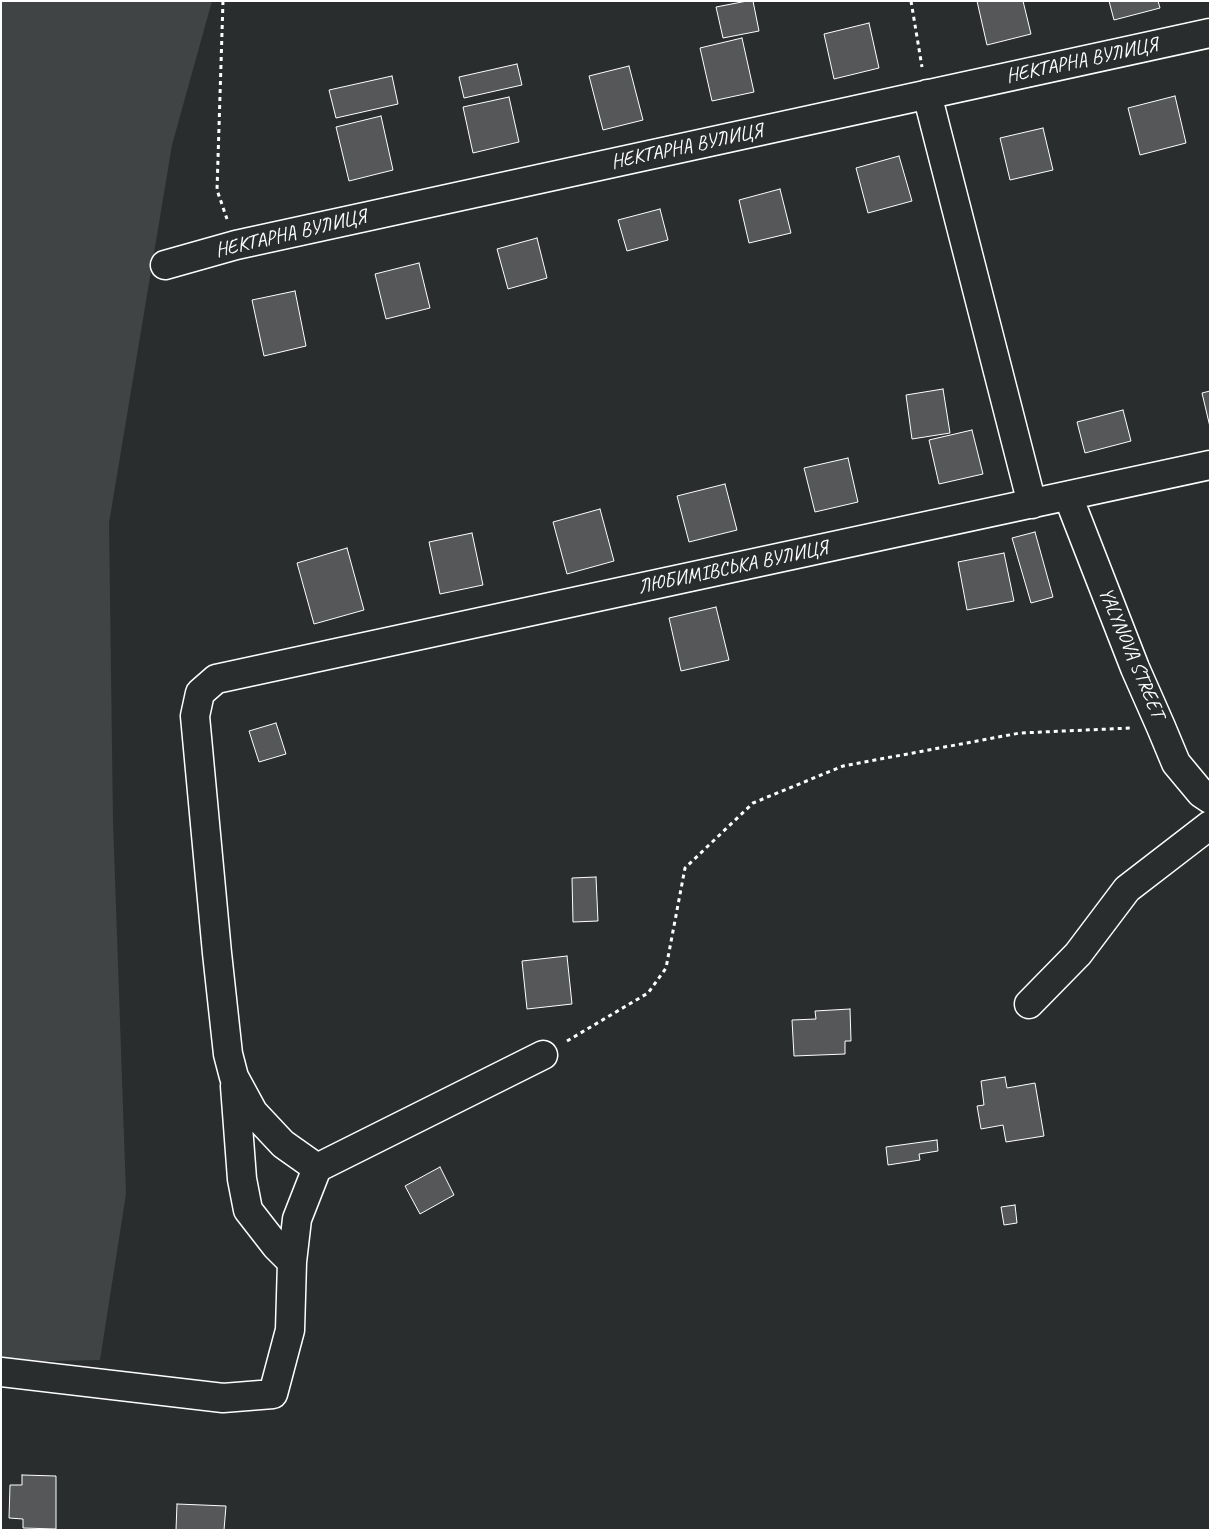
<!DOCTYPE html>
<html>
<head>
<meta charset="utf-8">
<style>
	body { margin:0 }
	#map { position:relative; width:1211px; height:1531px; overflow:hidden; background:#2a2d2e; font-family:Caveat,sans-serif }
	canvas { display:block }
	.frame { position:absolute; inset:0; border:2px solid #fff; pointer-events:none }
</style>
</head>
<body>
<div id="map">
<canvas width="1211" height="1531"></canvas>
<div class="frame"></div>
</div>
<script>
const c = document.querySelector('canvas').getContext('2d');
c.lineJoin = 'round';
function fillPath(path, color) {
  c.fillStyle = color;
  c.fill(path, 'evenodd');
}
function toPath(rows) {
  const path = new Path2D();
  for (const r of rows) {
    path.moveTo(r[0], r[1]);
    for (let i = 2; i < r.length; i += 2) path.lineTo(r[i], r[i + 1]);
  }
  return path;
}
function trace(path, color, width, dash) {
  c.strokeStyle = color;
  c.lineWidth = width;
  c.lineCap = dash ? 'butt' : 'round';
  c.setLineDash(dash || []);
  c.stroke(path);
}
function label(font, color, halo, rows, align = 'center') {
  c.font = font + ' Caveat,sans-serif';
  c.lineWidth = 4;
  c.setLineDash([]);
  c.textBaseline = 'middle';
  c.strokeStyle = halo;
  c.fillStyle = color;
  for (const [text, x, y, turn = 0] of rows) {
    c.save();
    c.translate(x, y);
    c.rotate((+turn || 0) * Math.PI / 180);
    c.textAlign = isNaN(turn) ? turn : align;
    if (halo) c.strokeText(text, 0, 0);
    c.fillText(text, 0, 0);
    c.restore();
  }
}
fillPath(toPath([
	[1,1,212,1,172,145,109,523,113,821,126,1194,100,1360,1,1362]
]), '#414445');
const building = toPath([
	[747,1,753,1,759,31,723,38,716,7,747,1],
	[977,1,1023,1,1031,34,987,45,977,1],
	[1109,1,1158,1,1160,8,1114,20,1109,1],
	[869,23,879,68,834,79,824,34,869,23],
	[742,38,754,92,712,101,700,48,742,38],
	[517,64,522,85,464,98,459,77,517,64],
	[629,66,643,120,603,130,589,76,629,66],
	[392,76,398,104,336,118,329,90,392,76],
	[1175,96,1186,143,1140,155,1128,108,1175,96],
	[509,97,519,142,473,153,463,107,509,97],
	[381,116,393,170,349,181,336,127,381,116],
	[1043,128,1053,170,1010,180,1000,138,1043,128],
	[899,156,912,201,868,213,856,168,899,156],
	[780,189,791,233,749,243,739,200,780,189],
	[660,209,668,240,627,251,618,220,660,209],
	[537,238,547,278,508,289,497,249,537,238],
	[419,263,430,308,386,319,375,274,419,263],
	[295,291,306,346,264,356,252,300,295,291],
	[943,389,950,433,912,439,906,395,943,389],
	[1210,391,1210,427,1202,393,1210,391],
	[1123,410,1131,441,1085,453,1077,422,1123,410],
	[972,430,983,474,939,484,929,440,972,430],
	[848,458,858,502,815,512,804,468,848,458],
	[725,484,737,530,689,542,677,496,725,484],
	[600,509,614,561,567,574,553,522,600,509],
	[1035,532,1053,597,1031,603,1012,538,1035,532],
	[472,533,483,585,440,594,429,542,472,533],
	[347,548,364,610,314,624,297,563,347,548],
	[1004,553,1014,601,967,610,958,562,1004,553],
	[716,607,729,660,681,671,669,618,716,607],
	[276,723,286,754,259,762,249,731,276,723],
	[596,877,598,921,573,922,572,878,596,877],
	[567,956,572,1004,527,1009,522,961,567,956],
	[850,1009,851,1041,845,1041,845,1054,794,1056,792,1020,816,1019,815,1011,850,1009],
	[1005,1077,1007,1088,1035,1083,1044,1136,1006,1142,1003,1125,981,1129,977,1106,984,1105,981,1081,1005,1077],
	[937,1140,938,1151,919,1154,920,1160,888,1165,886,1147,937,1140],
	[440,1167,454,1195,420,1214,405,1186,440,1167],
	[1015,1205,1017,1223,1004,1225,1001,1207,1015,1205],
	[22,1475,56,1476,56,1529,23,1528,23,1519,9,1518,10,1485,22,1485,22,1475],
	[177,1504,226,1506,224,1530,176,1530,177,1504]
]);
fillPath(building, '#555758');
trace(building, '#fff', 1);
const minor = toPath([
	[927,94,1032,504],
	[165,265,236,245,1210,33],
	[1068,496,1135,668,1161,727,1176,763,1201,793,1210,799],
	[1029,1004,1078,954,1127,889,1210,825],
	[235,1086,242,1179,248,1210,276,1246,292,1262],
	[317,1168,543,1055],
	[1,1372,223,1398,273,1394,290,1330,292,1262,297,1219,317,1168,283,1144,253,1112,234,1077,228,1054,217,953,195,716,200,693,216,679,1210,465]
]);
trace(minor, '#fff', 31);
trace(toPath([
	[223,1,217,190,227,219],
	[911,1,922,67],
	[567,1041,648,993,666,968,685,868,753,803,843,766,1020,733,1131,728]
]), '#fff', 3, [4, 4]);
trace(minor, '#2a2d2e', 28);
label('20px', '#fff', '#2a2d2e', [
	["НЕКТАРНА ВУЛИЦЯ",1082,61,-12],
	["НЕКТАРНА ВУЛИЦЯ",687,147,-12],
	["НЕКТАРНА ВУЛИЦЯ",291,234,-13],
	["ЛЮБИМІВСЬКА ВУЛИЦЯ",733,568,-12],
	["YALYNOVA STREET",1131,653,67]
]);
</script>
</body>
</html>
